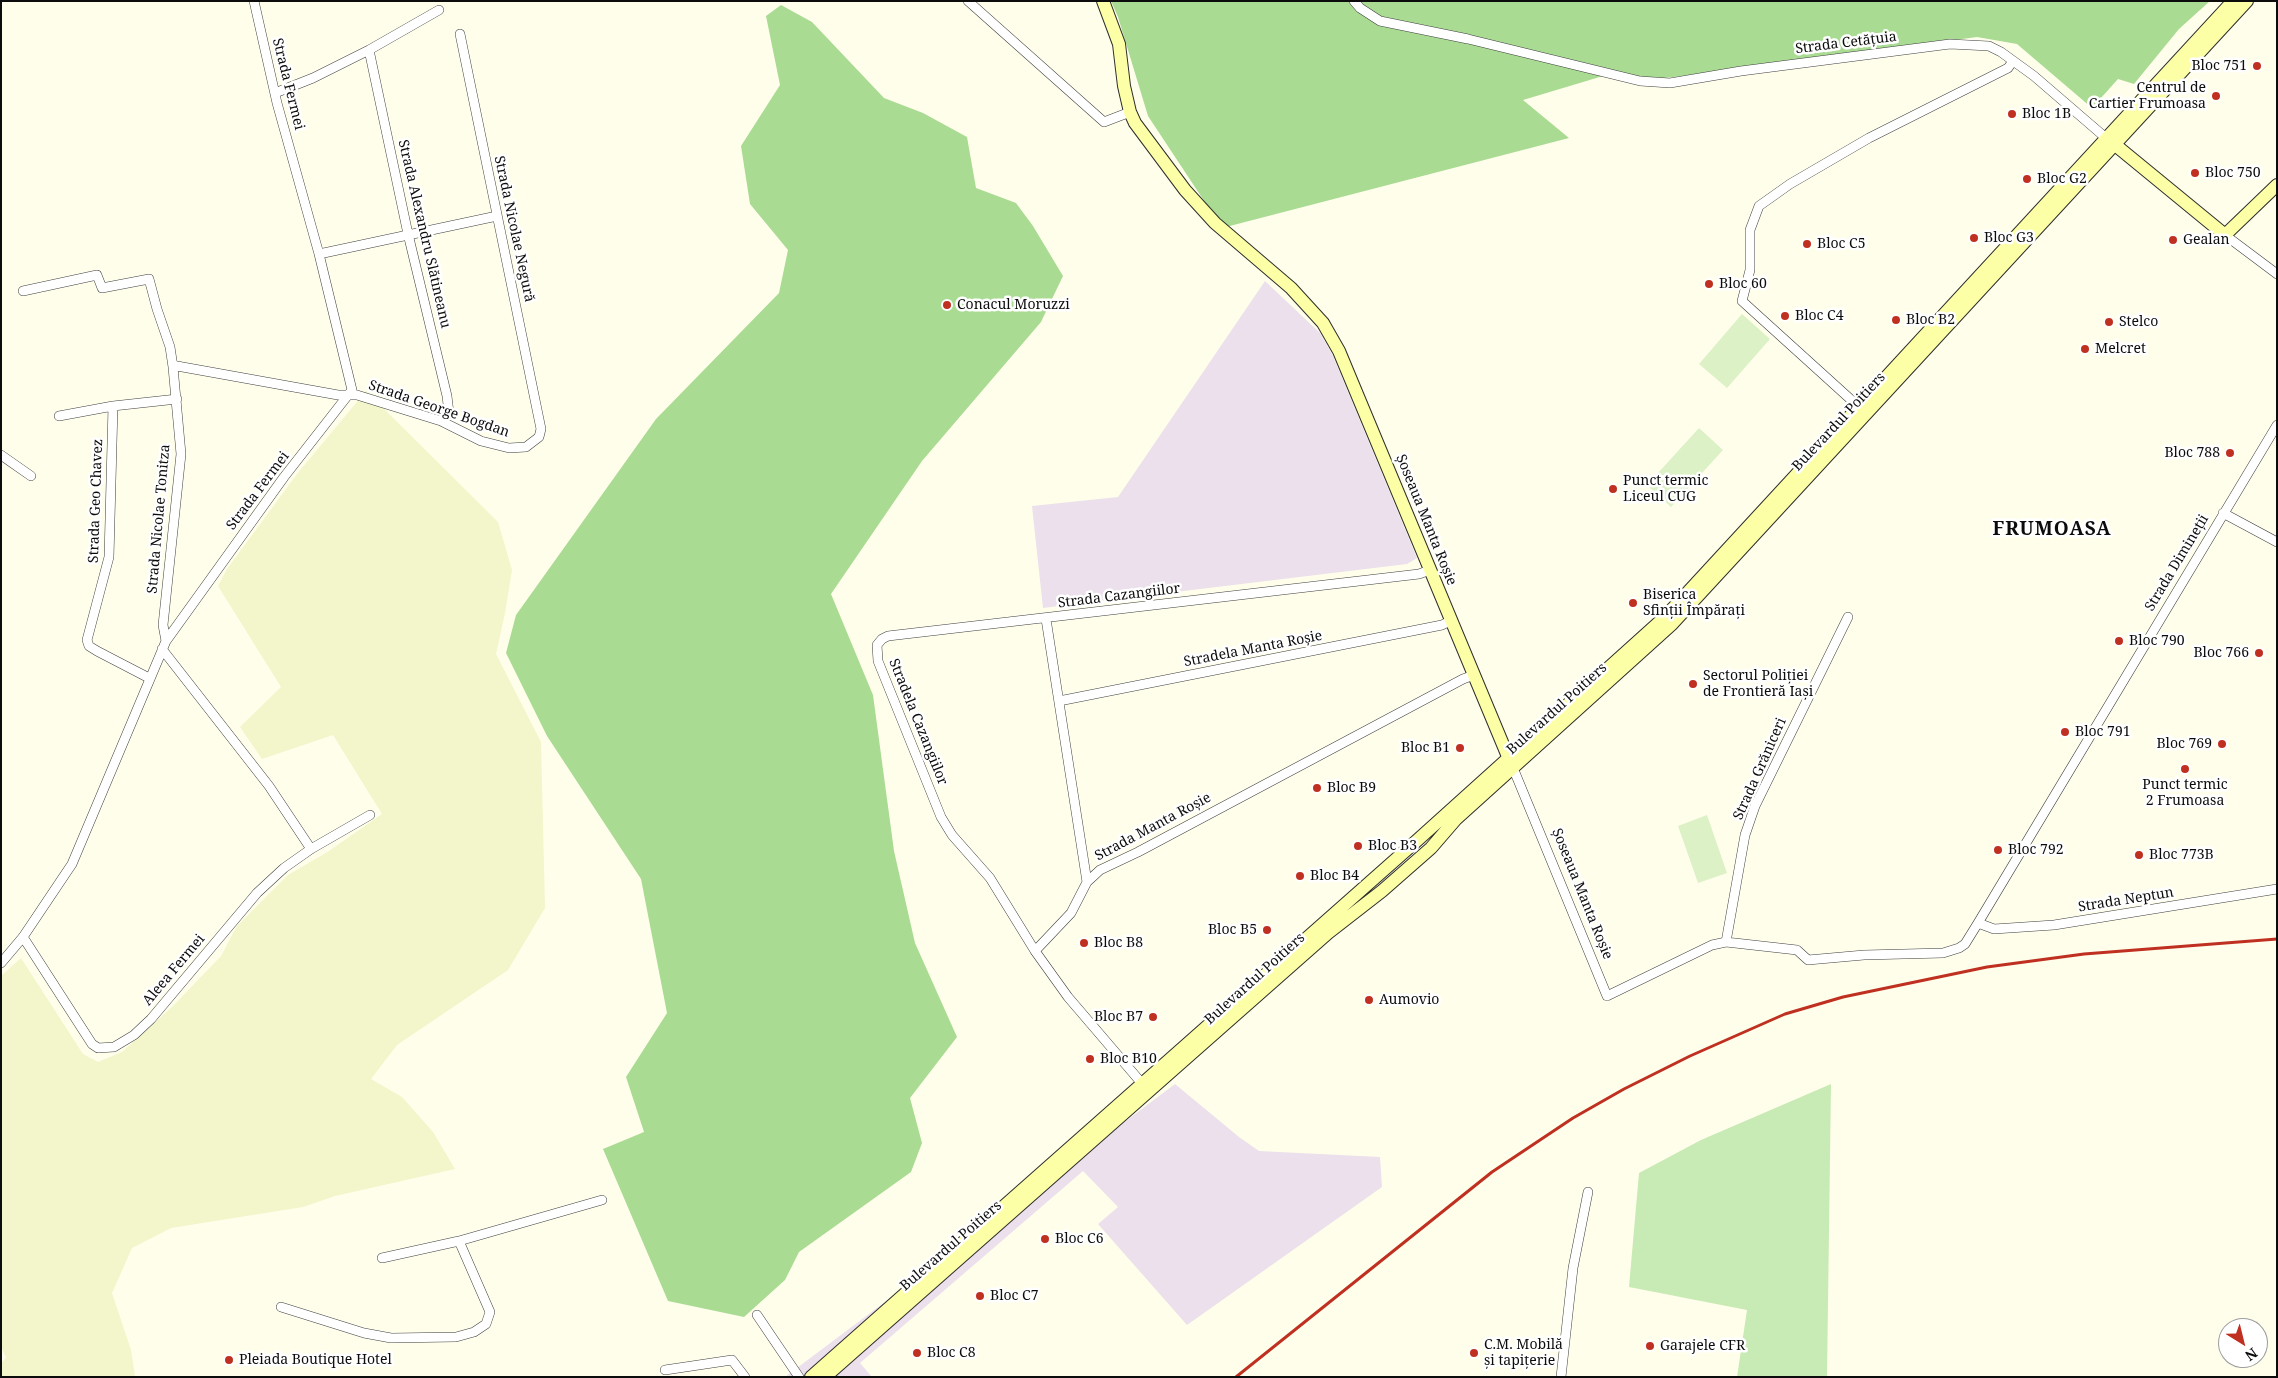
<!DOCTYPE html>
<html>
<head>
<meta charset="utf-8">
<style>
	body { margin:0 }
	#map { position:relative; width:2278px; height:1378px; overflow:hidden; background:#fffeeb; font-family:"Noto Serif",serif }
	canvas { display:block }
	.frame { position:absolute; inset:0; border:2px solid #0c0c0c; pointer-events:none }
	.north { position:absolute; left:2218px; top:1318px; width:50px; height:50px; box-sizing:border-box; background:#fff; border:1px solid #9e9e9e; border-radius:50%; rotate:144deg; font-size:14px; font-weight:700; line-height:20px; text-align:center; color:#0c0c0c }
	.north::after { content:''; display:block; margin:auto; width:18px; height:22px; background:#bf3021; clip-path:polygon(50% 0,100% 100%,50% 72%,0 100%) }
</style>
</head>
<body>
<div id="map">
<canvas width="2278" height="1378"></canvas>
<div class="frame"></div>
<div class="north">N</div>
</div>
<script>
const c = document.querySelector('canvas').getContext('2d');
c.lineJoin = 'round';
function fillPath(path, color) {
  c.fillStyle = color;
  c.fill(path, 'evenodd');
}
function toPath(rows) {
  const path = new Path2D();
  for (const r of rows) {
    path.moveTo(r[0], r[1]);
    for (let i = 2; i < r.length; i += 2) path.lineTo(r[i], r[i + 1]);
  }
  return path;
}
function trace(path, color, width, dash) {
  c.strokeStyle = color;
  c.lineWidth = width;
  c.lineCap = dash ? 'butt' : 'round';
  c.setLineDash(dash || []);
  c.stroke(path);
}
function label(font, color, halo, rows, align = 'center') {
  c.font = font + ' "Noto Serif",serif';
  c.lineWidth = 5;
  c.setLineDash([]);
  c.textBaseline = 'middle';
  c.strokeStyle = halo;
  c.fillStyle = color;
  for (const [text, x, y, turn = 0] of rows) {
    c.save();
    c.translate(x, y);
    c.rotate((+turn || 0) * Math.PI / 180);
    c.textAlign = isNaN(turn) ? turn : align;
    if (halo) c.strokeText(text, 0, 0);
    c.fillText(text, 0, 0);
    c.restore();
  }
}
fillPath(toPath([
	[1265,281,1320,333,1333,356,1417,558,1407,564,1043,608,1032,506,1118,497],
	[1175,1084,1239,1137,1259,1151,1380,1157,1382,1187,1187,1325,1098,1224,1118,1207,1083,1171,860,1363,872,1377,785,1377]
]), '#ebe0eb');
fillPath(toPath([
	[366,391,498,522,512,570,505,613,496,654,541,742,545,908,508,970,397,1045,371,1079,402,1097,433,1132,455,1169,335,1196,303,1207,171,1228,132,1248,112,1293,131,1350,135,1377,1,1377,1,1363,6,1358,1,1346,1,976,21,958,83,1054,98,1062,122,1052,173,1006,221,956,237,926,288,875,329,851,382,814,333,735,262,759,240,727,281,687,218,586,227,569,297,474]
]), '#f3f5cb');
fillPath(toPath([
	[1831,1084,1827,1377,1737,1377,1747,1310,1629,1287,1639,1173,1701,1140]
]), '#c8eab4');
fillPath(toPath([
	[1111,1,2210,1,2179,29,2134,84,2118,79,2092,108,2017,44,1977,37,1674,77,1627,81,1603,76,1523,100,1569,138,1222,228,1148,116,1118,17],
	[781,5,812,22,884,98,923,113,967,137,976,188,1016,203,1033,226,1063,276,1041,322,922,461,831,594,873,695,894,851,915,943,957,1037,910,1098,922,1143,911,1172,799,1252,785,1280,744,1317,668,1301,603,1149,644,1132,626,1077,667,1013,641,879,547,736,506,653,516,615,656,419,779,293,788,250,750,204,741,146,780,85,766,16]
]), '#a9db93');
fillPath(toPath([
	[1742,314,1770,339,1727,388,1699,364],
	[1699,428,1723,450,1671,507,1647,485],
	[1707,815,1727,873,1698,883,1678,826]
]), '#dcf1c6');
const street = toPath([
	[968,1,1104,122,1130,112],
	[1354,1,1360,8,1380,21,1468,39,1640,81,1670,83,1741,71,1950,44,1989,46,2001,52,2034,76,2106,138],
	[369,50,408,234,447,396,449,413,441,421],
	[275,93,313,78,369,50,439,10],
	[2225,235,2277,274],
	[319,254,497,216],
	[23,291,97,275,102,288,149,279,157,309,170,347,173,367],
	[113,406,109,557,87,640,89,646,97,651,149,678],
	[1859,407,1742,301,1750,270,1750,230,1759,206,1790,184,1869,138,2008,68,2013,61],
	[59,416,113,406,177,399],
	[1,455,31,476],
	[2223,513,2277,542],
	[1046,619,1087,882],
	[166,641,163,625,181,454,173,367,177,366,338,395,357,395,441,421,481,441,509,448,526,447,539,437,541,429,460,34],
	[162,649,269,786,311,849],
	[1059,701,1442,625,1450,621],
	[1511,763,1607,996,1712,945,1726,942,1797,950,1808,960,1864,955,1943,953,1959,948,1965,944,1978,923,2277,425],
	[1978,923,1994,929,2054,925,2277,889],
	[23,937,92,1044,98,1048,114,1047,134,1035,151,1019,257,893,284,868,311,849,370,815],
	[1726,942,1745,835,1755,806,1848,617],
	[1035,951,990,878,952,835,941,817,878,661,877,645,882,639,888,636,1419,574,1430,570],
	[1,963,23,937,72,864,166,641,284,477,352,390,319,254,277,103,254,1],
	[1145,1087,1068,997,1035,951,1071,913,1087,882,1100,870,1138,852,1463,679,1474,675],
	[382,1258,459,1241,602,1200],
	[281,1307,364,1333,391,1338,456,1337,474,1332,486,1324,490,1312,459,1241],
	[757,1315,799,1377],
	[665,1370,732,1360,745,1377],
	[1561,1377,1573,1268,1588,1192]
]);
const secondary = toPath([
	[1103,1,1119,44,1124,86,1130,112,1135,123,1185,190,1215,223,1291,288,1323,323,1339,351,1509,759],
	[2108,139,2225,235,2277,185],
	[811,1377,1412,845,1665,617,2233,1],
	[825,1377,1328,933,1382,891,1431,848,1456,819,1672,624,2247,1]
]);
trace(street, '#3f3f3f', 10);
trace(secondary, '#2e2e2e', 14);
trace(street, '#fff', 9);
trace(secondary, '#fcffa6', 12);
trace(toPath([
	[1236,1377,1492,1172,1573,1118,1624,1089,1690,1056,1785,1014,1843,997,1987,967,2084,954,2277,939]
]), '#bf3021', 3);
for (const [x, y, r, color] of [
	[2257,66,5,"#bf3021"],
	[2216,96,5,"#bf3021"],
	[2012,114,5,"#bf3021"],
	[2195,173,5,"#bf3021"],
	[2027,179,5,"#bf3021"],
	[1974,238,5,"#bf3021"],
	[2173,240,5,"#bf3021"],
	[1807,244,5,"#bf3021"],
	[1709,284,5,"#bf3021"],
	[947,305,5,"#bf3021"],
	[1785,316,5,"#bf3021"],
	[1896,320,5,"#bf3021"],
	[2109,322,5,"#bf3021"],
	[2085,349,5,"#bf3021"],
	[2230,453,5,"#bf3021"],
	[1613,489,5,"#bf3021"],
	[1633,603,5,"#bf3021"],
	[2119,641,5,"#bf3021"],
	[2259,653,5,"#bf3021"],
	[1693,684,5,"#bf3021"],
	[2065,732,5,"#bf3021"],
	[2222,744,5,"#bf3021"],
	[1460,748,5,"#bf3021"],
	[2185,769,5,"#bf3021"],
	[1317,788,5,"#bf3021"],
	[1358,846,5,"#bf3021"],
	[1998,850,5,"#bf3021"],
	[2139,855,5,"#bf3021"],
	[1300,876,5,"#bf3021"],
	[1267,930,5,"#bf3021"],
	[1084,943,5,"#bf3021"],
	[1369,1000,5,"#bf3021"],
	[1153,1017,5,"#bf3021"],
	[1090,1059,5,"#bf3021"],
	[1045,1239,5,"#bf3021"],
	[980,1296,5,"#bf3021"],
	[1650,1346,5,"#bf3021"],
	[917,1353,5,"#bf3021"],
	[1474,1353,5,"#bf3021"],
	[229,1360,5,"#bf3021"]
]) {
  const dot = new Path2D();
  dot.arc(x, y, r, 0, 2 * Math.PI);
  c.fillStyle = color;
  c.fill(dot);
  trace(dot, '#fff', 2);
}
label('14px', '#0c0c0c', '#fff', [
	["Strada Cetățuia",1846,43,-7],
	["Strada Fermei",288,84,76],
	["Strada Nicolae Negură",514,229,78],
	["Strada Alexandru Slătineanu",424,234,77],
	["Strada George Bogdan",439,409,19],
	["Bulevardul Poitiers",1839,422,-47],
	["Strada Fermei",258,491,-53],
	["Strada Geo Chavez",96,501,-88],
	["Strada Nicolae Tonitza",159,519,-85],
	["Șoseaua Manta Roșie",1426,520,68],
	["Strada Dimineții",2177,563,-59],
	["Strada Cazangiilor",1119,596,-7],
	["Stradela Manta Roșie",1253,649,-11],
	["Bulevardul Poitiers",1557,709,-42],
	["Stradela Cazangiilor",918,722,68],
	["Strada Grăniceri",1760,769,-66],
	["Strada Manta Roșie",1153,827,-28],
	["Șoseaua Manta Roșie",1582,894,68],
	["Strada Neptun",2126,900,-9],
	["Aleea Fermei",174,970,-50],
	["Bulevardul Poitiers",1255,979,-42],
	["Bulevardul Poitiers",951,1246,-41]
]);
label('14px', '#0c0c0c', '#fff', [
	["Bloc 751",2247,66,"right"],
	["Centrul de",2206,88,"right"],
	["Cartier Frumoasa",2206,104,"right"],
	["Bloc 1B",2022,114],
	["Bloc 750",2205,173],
	["Bloc G2",2037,179],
	["Bloc G3",1984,238],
	["Gealan",2183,240],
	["Bloc C5",1817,244],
	["Bloc 60",1719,284],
	["Conacul Moruzzi",957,305],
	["Bloc C4",1795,316],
	["Bloc B2",1906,320],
	["Stelco",2119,322],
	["Melcret",2095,349],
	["Bloc 788",2220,453,"right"],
	["Punct termic",1623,481],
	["Liceul CUG",1623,497],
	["Biserica",1643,595],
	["Sfinții Împărați",1643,611],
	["Bloc 790",2129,641],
	["Bloc 766",2249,653,"right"],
	["Sectorul Poliției",1703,676],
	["de Frontieră Iași",1703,692],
	["Bloc 791",2075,732],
	["Bloc 769",2212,744,"right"],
	["Bloc B1",1450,748,"right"],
	["Punct termic",2185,785,"center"],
	["2 Frumoasa",2185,801,"center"],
	["Bloc B9",1327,788],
	["Bloc B3",1368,846],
	["Bloc 792",2008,850],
	["Bloc 773B",2149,855],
	["Bloc B4",1310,876],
	["Bloc B5",1257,930,"right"],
	["Bloc B8",1094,943],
	["Aumovio",1379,1000],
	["Bloc B7",1143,1017,"right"],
	["Bloc B10",1100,1059],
	["Bloc C6",1055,1239],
	["Bloc C7",990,1296],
	["C.M. Mobilă",1484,1345],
	["și tapițerie",1484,1361],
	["Garajele CFR",1660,1346],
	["Bloc C8",927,1353],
	["Pleiada Boutique Hotel",239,1360]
], 'left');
c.letterSpacing = '1px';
label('bold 19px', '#0c0c0c', '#fff', [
	["FRUMOASA",2052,530]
]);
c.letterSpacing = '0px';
</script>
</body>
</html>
